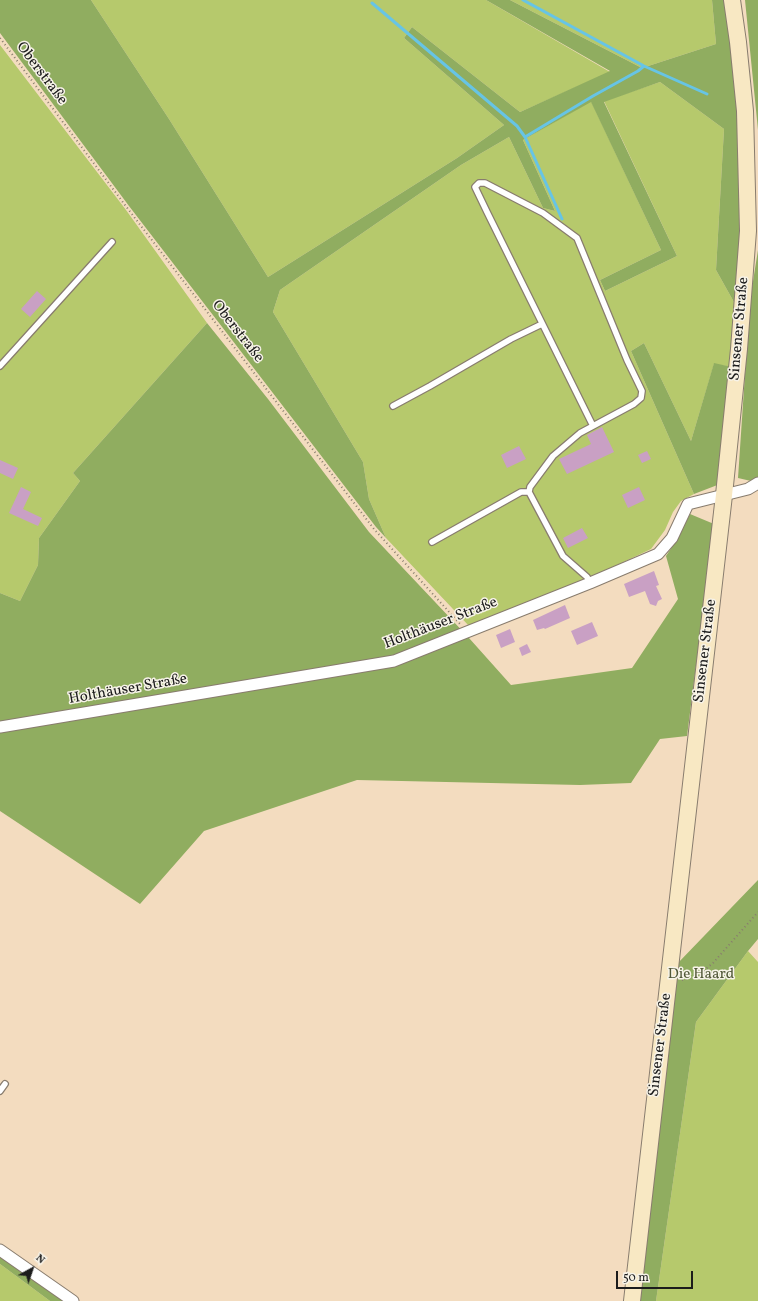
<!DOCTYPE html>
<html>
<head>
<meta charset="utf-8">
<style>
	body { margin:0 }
	#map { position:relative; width:758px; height:1301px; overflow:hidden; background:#f3dcbf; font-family:Vollkorn,serif }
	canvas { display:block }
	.north { position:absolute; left:12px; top:1249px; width:40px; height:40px; -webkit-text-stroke:3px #f7f3e8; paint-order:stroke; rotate:40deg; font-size:11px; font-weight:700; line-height:16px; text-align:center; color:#1c1c1c }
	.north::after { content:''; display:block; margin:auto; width:14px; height:18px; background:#1c1c1c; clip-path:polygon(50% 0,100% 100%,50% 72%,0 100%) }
	.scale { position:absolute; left:616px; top:1271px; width:77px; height:18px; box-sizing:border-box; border:2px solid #1c1c1c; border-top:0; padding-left:5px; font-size:12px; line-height:14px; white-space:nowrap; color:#1c1c1c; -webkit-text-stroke:3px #f7f3e8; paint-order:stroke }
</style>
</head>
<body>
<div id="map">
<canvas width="758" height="1301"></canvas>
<div class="north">N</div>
<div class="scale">50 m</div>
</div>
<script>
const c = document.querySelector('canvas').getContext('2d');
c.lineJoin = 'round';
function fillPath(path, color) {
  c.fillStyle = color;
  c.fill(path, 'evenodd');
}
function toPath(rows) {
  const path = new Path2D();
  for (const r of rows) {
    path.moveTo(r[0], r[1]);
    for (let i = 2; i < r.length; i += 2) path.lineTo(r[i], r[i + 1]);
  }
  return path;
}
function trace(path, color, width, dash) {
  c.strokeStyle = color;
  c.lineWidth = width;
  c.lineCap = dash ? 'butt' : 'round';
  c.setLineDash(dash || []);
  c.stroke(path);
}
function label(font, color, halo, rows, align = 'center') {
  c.font = font + ' Vollkorn,serif';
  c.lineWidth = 3;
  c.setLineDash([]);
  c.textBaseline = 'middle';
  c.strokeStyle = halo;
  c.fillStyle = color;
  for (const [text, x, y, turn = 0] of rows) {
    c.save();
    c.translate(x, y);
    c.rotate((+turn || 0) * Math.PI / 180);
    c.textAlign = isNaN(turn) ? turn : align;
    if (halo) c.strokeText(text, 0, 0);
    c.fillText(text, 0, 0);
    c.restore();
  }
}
fillPath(toPath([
	[91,0,486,0,610,72,520,112,412,27,404,38,504,125,457,158,268,277,169,119],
	[510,0,712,0,716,44,642,68],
	[0,45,126,210,207,323,73,473,80,481,39,538,38,565,20,601,0,593],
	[660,82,724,129,716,270,735,304,732,367,714,364,691,441,644,343,631,351,694,494,681,501,673,512,665,530,651,549,590,578,469,626,386,538,369,499,363,462,273,312,280,290,461,165,509,137,543,208,555,211,523,140,591,101,661,250,600,280,605,291,677,256,604,101],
	[748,951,758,962,758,1301,656,1301,696,1022],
	[0,1264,50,1301,0,1301]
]), '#b6c96c');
fillPath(toPath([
	[0,0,91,0,169,119,268,277,457,158,504,125,404,38,412,27,520,112,610,71,486,0,510,0,642,68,716,44,712,0,725,0,737,77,741,234,735,304,716,270,724,129,660,82,604,102,677,256,605,291,600,280,661,250,591,102,523,140,555,211,543,208,509,137,461,165,280,290,273,312,363,462,369,499,386,538,376,527,129,206,0,33],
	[745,0,758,0,758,130],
	[758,250,758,477,751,481,738,478,750,300],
	[207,323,268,399,369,532,469,638,511,685,632,668,678,599,666,556,678,538,690,514,714,524,687,736,660,739,631,783,580,785,357,780,204,831,140,904,0,811,0,593,20,601,38,565,39,538,80,481,73,473],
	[644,343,691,441,714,363,732,367,720,484,694,494,631,351],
	[758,880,758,939,748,951,696,1022,656,1301,638,1301,677,964],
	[0,1252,71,1301,50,1301,0,1264]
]), '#90ad60');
trace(toPath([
	[523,0,644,66,707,94],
	[372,3,517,126,525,137,562,219],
	[525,137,593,96,638,71,644,66]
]), '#67c4e5', 3);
fillPath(toPath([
	[37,291,46,299,30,317,21,309],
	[602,427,614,452,567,474,559,459,591,444,587,435],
	[519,446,526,459,507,468,501,455],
	[647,451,651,459,642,463,638,455],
	[0,460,18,468,13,479,0,473],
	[21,487,31,492,23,509,42,518,38,526,9,513],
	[639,487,645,500,628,508,622,495],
	[582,528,588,538,568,548,563,538],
	[654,571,659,585,656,586,662,599,658,601,656,606,650,604,645,591,629,597,624,584],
	[565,605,570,618,545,629,544,628,537,630,533,620],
	[592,622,598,636,577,645,571,631],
	[510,629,515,642,501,648,496,635],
	[527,644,531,652,522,656,519,648]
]), '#c9a0c4');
const lane = toPath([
	[0,366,112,242],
	[393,406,430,386,511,339,542,324],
	[432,542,521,492,529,492],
	[590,583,587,577,563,556,529,492,530,487,553,456,580,433,634,404,641,398,642,391,627,360,577,238,543,213,485,183,479,183,475,187,487,212,593,426],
	[0,1091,5,1084]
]);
const street = toPath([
	[0,727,394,661,590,583,658,554,672,538,688,504,748,489,758,483],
	[0,1250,73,1301]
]);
const secondary = toPath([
	[632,1301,724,495,739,349,748,231,745,111,738,42,732,0]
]);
trace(lane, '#887c6e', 8);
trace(street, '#887c6e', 13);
trace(secondary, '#887c6e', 18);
trace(toPath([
	[0,38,128,209,374,529,460,624],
	[682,980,697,976,713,963,758,912]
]), '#887c6e', 2, [1, 3]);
trace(lane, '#fff', 5.5);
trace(street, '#fff', 11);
trace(secondary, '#f8e8c3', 16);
label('15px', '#1c1c1c', '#f7f3e8', [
	["Oberstraße",41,74,53],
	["Sinsener Straße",740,329,-85],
	["Oberstraße",237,332,52],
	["Holthäuser Straße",441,624,-21],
	["Sinsener Straße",706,651,-83],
	["Holthäuser Straße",128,690,-10],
	["Sinsener Straße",661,1045,-83]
]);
label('15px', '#525938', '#f7f3e8', [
	["Die Haard",701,975]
]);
</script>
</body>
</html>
